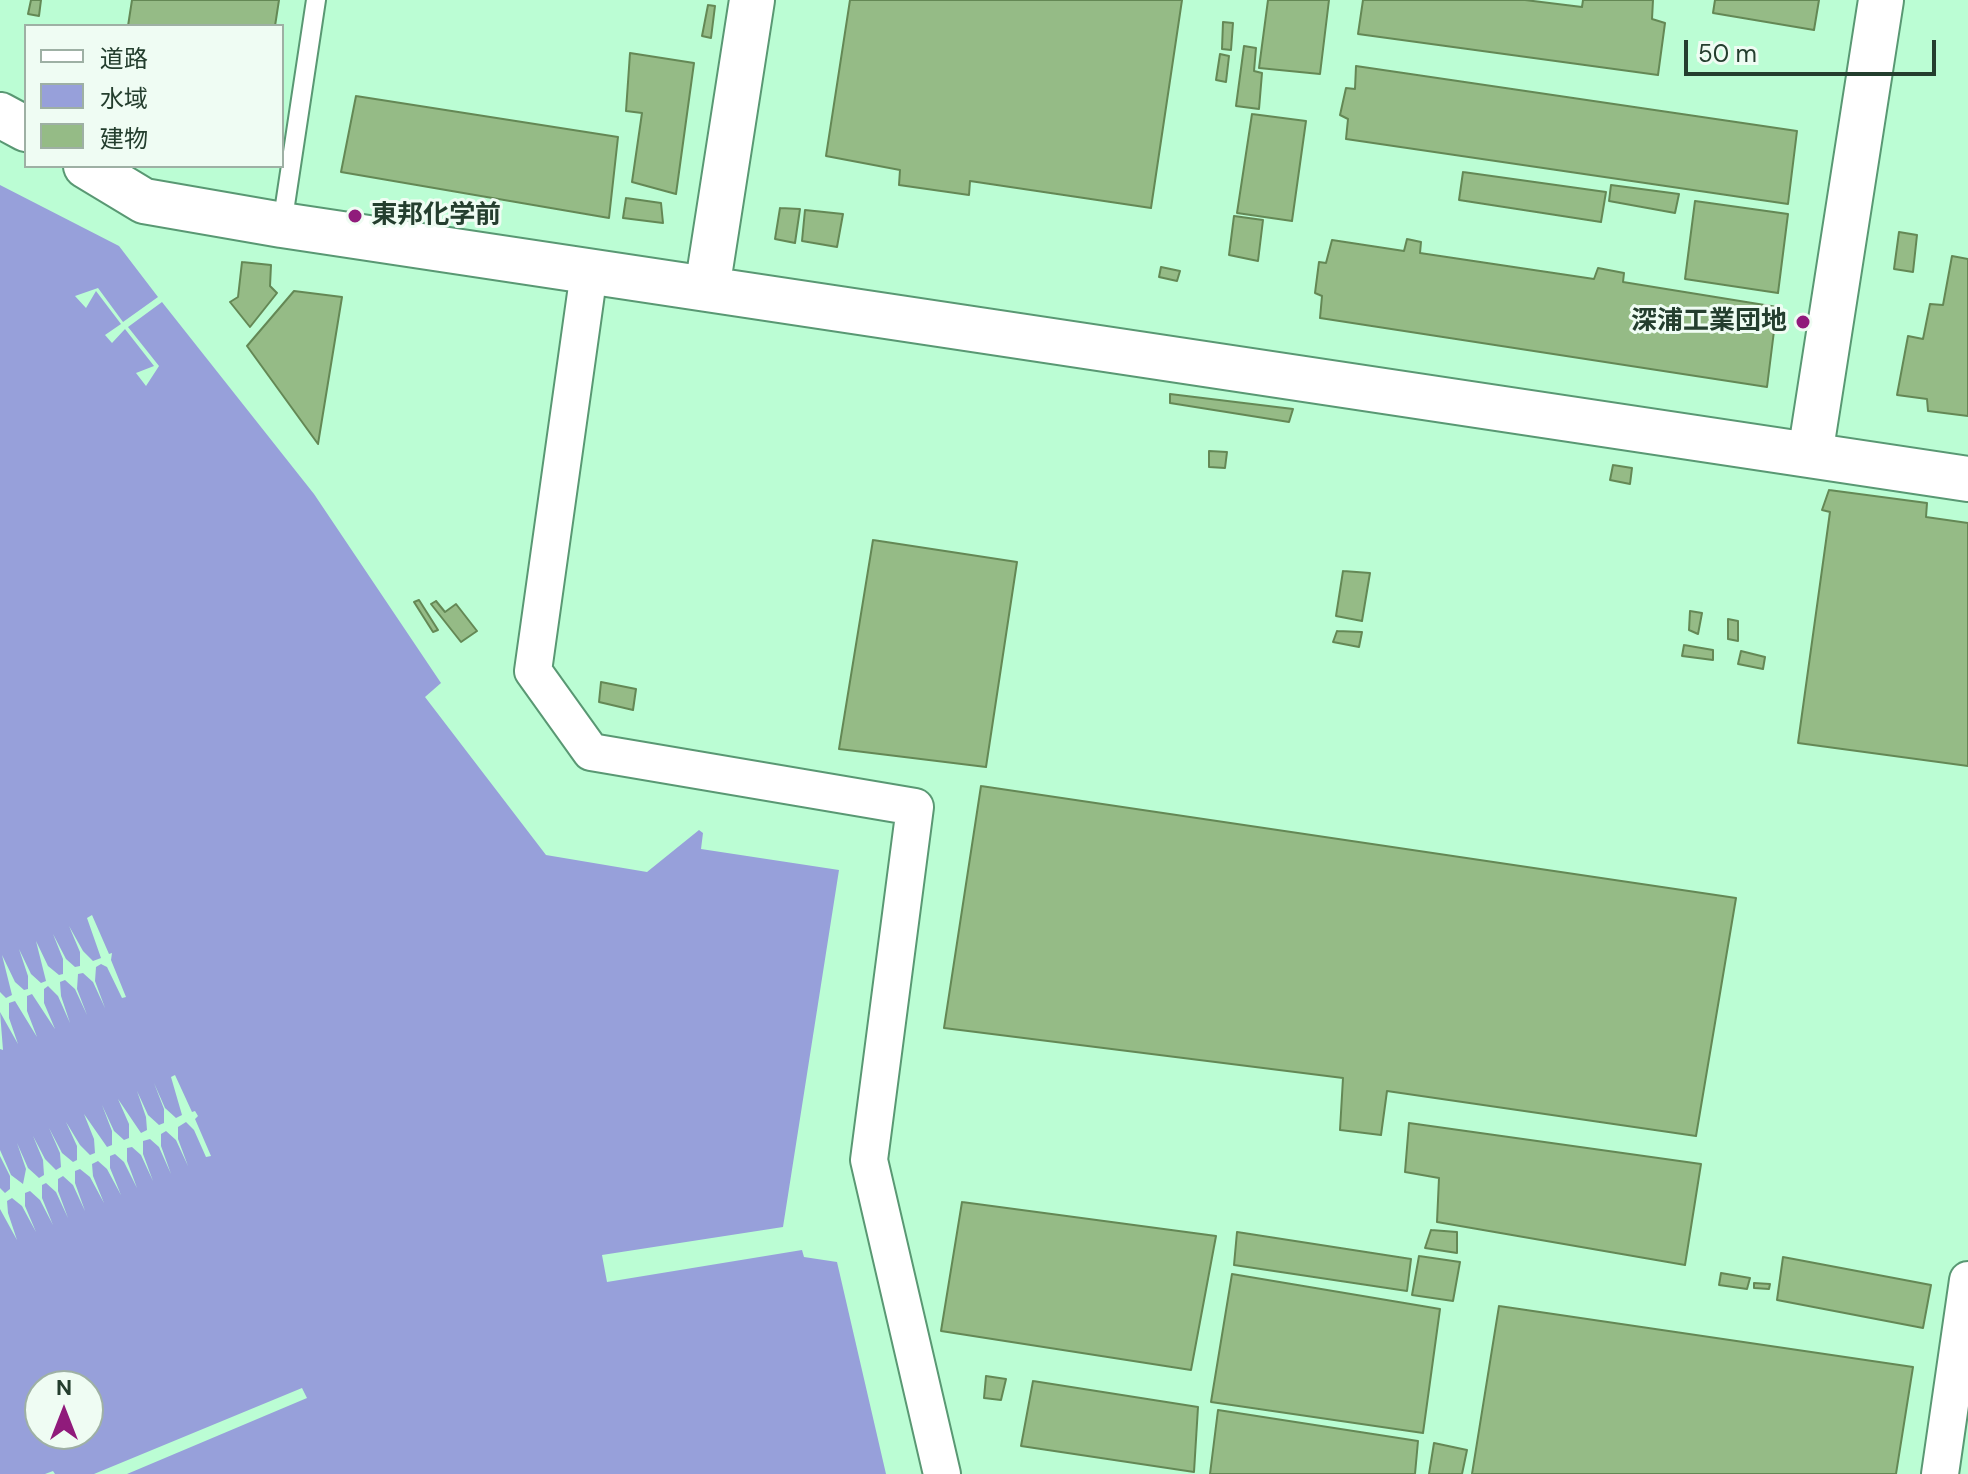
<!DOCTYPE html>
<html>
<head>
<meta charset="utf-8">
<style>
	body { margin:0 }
	#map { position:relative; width:1968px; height:1474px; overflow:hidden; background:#bbfdd4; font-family:"DM Sans","Noto Sans JP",sans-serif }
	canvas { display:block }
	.legend { position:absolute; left:24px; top:24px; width:260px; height:144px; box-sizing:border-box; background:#effcf3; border:2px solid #9eb0a4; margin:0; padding:10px 14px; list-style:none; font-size:24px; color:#243e2e }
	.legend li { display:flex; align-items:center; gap:16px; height:40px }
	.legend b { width:40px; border:2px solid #9eb0a4 }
	.north { position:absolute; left:24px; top:1370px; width:80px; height:80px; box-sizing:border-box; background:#effcf3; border:2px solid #9eb0a4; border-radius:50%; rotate:0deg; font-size:22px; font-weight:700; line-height:32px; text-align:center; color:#243e2e }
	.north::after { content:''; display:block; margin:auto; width:28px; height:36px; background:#901b7b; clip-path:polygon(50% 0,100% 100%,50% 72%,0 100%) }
	.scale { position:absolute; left:1684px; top:40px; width:252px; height:36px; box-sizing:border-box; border:4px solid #243e2e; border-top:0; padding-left:10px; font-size:24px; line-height:28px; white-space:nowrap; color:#243e2e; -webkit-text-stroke:6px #effcf3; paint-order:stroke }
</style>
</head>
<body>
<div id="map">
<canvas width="1968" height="1474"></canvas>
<ul class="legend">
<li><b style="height:10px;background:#fff"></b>道路</li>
<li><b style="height:22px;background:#97a0da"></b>水域</li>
<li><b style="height:22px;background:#95bb86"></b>建物</li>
</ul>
<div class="north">N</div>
<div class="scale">50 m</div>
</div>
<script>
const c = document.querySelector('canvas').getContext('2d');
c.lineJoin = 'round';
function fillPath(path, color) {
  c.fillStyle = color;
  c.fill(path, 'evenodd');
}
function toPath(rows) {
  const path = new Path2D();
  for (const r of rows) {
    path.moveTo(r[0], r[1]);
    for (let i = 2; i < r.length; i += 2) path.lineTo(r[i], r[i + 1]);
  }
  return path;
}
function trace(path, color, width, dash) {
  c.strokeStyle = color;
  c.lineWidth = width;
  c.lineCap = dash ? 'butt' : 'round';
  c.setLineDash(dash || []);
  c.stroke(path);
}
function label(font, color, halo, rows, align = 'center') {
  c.font = font + ' "DM Sans","Noto Sans JP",sans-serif';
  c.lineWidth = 6;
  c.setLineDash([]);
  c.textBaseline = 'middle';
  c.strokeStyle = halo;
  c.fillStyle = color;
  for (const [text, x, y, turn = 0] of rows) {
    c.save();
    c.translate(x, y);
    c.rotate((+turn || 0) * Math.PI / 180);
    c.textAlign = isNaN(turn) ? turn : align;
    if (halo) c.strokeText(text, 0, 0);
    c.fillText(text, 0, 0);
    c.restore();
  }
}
fillPath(toPath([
	[0,185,119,246,158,297,123,322,98,288,75,296,86,308,96,291,121,324,105,335,112,343,125,329,154,366,136,373,146,386,159,366,128,327,162,302,314,494,441,683,425,697,546,855,647,872,699,830,703,833,701,849,839,870,783,1227,602,1255,607,1282,802,1250,804,1257,837,1262,886,1474,127,1474,307,1398,302,1388,94,1474,55,1474,53,1471,45,1474,0,1474,0,1209,17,1240,8,1213,7,1201,12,1198,22,1206,36,1232,25,1206,25,1193,30,1191,40,1200,53,1225,42,1198,42,1185,46,1183,56,1192,68,1218,58,1191,58,1179,63,1176,73,1185,85,1211,75,1183,75,1171,80,1169,90,1177,104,1203,93,1176,92,1164,98,1161,107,1169,121,1195,110,1168,110,1156,115,1154,124,1162,137,1188,127,1161,127,1148,132,1147,141,1155,153,1181,143,1154,143,1141,150,1139,159,1147,171,1174,161,1146,161,1134,166,1131,176,1140,188,1166,178,1139,178,1127,186,1122,194,1130,206,1157,211,1156,195,1119,198,1116,195,1111,192,1112,175,1075,171,1077,182,1115,176,1118,165,1108,154,1083,164,1109,164,1123,159,1125,148,1115,137,1091,146,1117,147,1130,141,1133,118,1099,129,1124,129,1138,124,1140,114,1131,102,1105,112,1131,112,1145,107,1147,84,1114,94,1139,95,1153,90,1155,80,1145,66,1122,77,1146,77,1160,73,1162,62,1153,49,1128,60,1153,61,1167,56,1170,45,1159,33,1136,43,1160,44,1175,39,1178,28,1168,17,1143,26,1169,23,1184,11,1175,0,1150,0,1049,3,1050,0,1012,18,1044,9,1018,9,1003,15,1001,37,1037,27,1011,27,996,32,994,55,1029,44,1003,44,989,48,986,58,996,70,1023,61,996,60,982,65,980,75,989,87,1015,77,989,78,974,83,973,93,982,105,1008,95,981,96,967,101,964,107,967,122,998,126,997,111,960,112,953,109,954,92,915,87,918,101,958,93,961,83,951,69,926,80,952,80,966,75,967,66,959,53,934,63,959,63,974,59,975,48,966,36,941,46,981,41,983,31,974,19,949,28,976,28,989,24,990,15,982,2,955,12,995,6,998,0,992],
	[40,1386,88,1386,88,1434,40,1434],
	[0,1156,10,1176,10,1189,5,1193,0,1188]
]), '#97a0da');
const building = toPath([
	[31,0,41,0,39,16,28,14,31,0],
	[132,0,279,0,275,26,128,26,132,0],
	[850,0,1182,0,1151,208,970,181,969,195,899,185,900,170,826,156,850,0],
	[1268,0,1329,0,1320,74,1259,68,1268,0],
	[1363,0,1525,0,1582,7,1583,0,1653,0,1652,19,1665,23,1658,75,1358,34,1363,0],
	[1715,0,1819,0,1814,30,1713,13,1715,0],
	[708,5,715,6,711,38,702,36,708,5],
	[1223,22,1233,23,1231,50,1222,49,1223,22],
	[1244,46,1256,48,1254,71,1262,73,1259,109,1236,106,1244,46],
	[630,53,694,63,676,194,632,182,642,113,626,111,630,53],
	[1220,54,1229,56,1226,82,1216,80,1220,54],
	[1356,66,1797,131,1788,204,1346,139,1348,119,1340,115,1346,88,1355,89,1356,66],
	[356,96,618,137,609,218,341,172,356,96],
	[1252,114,1306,121,1292,221,1237,213,1252,114],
	[1463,172,1606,192,1601,222,1459,200,1463,172],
	[1611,185,1679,194,1675,213,1609,201,1611,185],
	[626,198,661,203,663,223,623,218,626,198],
	[1695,201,1788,214,1778,293,1685,279,1695,201],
	[780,208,800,209,795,243,775,239,780,208],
	[805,210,843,214,837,247,802,241,805,210],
	[1234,216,1263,220,1258,261,1229,255,1234,216],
	[1899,232,1917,235,1913,272,1894,269,1899,232],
	[1407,239,1421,242,1420,253,1594,279,1598,268,1624,273,1623,282,1777,307,1767,387,1320,318,1322,296,1315,293,1319,262,1326,263,1332,240,1404,251,1407,239],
	[1952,256,1968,259,1968,416,1928,411,1927,399,1897,395,1908,336,1923,339,1930,304,1943,305,1952,256],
	[242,262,271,265,270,286,277,293,250,327,230,302,238,297,242,262],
	[1161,267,1180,271,1177,281,1159,277,1161,267],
	[294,291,342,297,318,444,247,346,294,291],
	[1170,394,1293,409,1289,422,1170,403,1170,394],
	[1209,451,1227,452,1225,468,1209,467,1209,451],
	[1613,465,1632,468,1630,484,1610,480,1613,465],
	[1829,490,1927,503,1926,517,1968,523,1968,766,1798,743,1830,512,1822,510,1829,490],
	[873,540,1017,562,986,767,839,749,873,540],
	[1343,571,1370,573,1362,621,1336,616,1343,571],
	[419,600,438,630,433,632,414,602,419,600],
	[436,601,445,612,456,604,477,631,461,642,431,604,436,601],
	[1690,611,1702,613,1698,634,1689,630,1690,611],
	[1728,619,1738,621,1738,641,1728,639,1728,619],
	[1337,631,1362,632,1359,647,1333,642,1337,631],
	[1684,645,1713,650,1713,660,1682,656,1684,645],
	[1741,651,1765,657,1763,669,1738,664,1741,651],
	[601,682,636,689,633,710,599,702,601,682],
	[981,786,1736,898,1696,1136,1387,1091,1381,1135,1340,1130,1343,1078,944,1028,981,786],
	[1409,1123,1701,1164,1685,1265,1437,1222,1439,1178,1405,1172,1409,1123],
	[962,1202,1216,1236,1191,1370,941,1331,962,1202],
	[1431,1230,1457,1232,1457,1253,1425,1248,1431,1230],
	[1237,1232,1411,1259,1407,1291,1234,1265,1237,1232],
	[1419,1256,1460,1262,1453,1301,1412,1295,1419,1256],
	[1783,1257,1931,1285,1923,1328,1777,1300,1783,1257],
	[1721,1273,1750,1278,1747,1289,1719,1285,1721,1273],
	[1232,1274,1440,1309,1423,1433,1211,1402,1232,1274],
	[1754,1283,1770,1284,1769,1289,1754,1288,1754,1283],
	[1499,1306,1913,1367,1896,1474,1472,1474,1499,1306],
	[986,1376,1006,1379,1001,1400,984,1398,986,1376],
	[1033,1381,1198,1407,1194,1472,1021,1446,1033,1381],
	[1218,1410,1418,1441,1415,1474,1210,1474,1218,1410],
	[1434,1443,1467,1450,1462,1474,1429,1474,1434,1443]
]);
fillPath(building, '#95bb86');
trace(building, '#648855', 2);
const lane = toPath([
	[282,225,316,0]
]);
const street = toPath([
	[589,272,533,671,591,752,915,807,869,1160,942,1474],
	[1940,1474,1968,1280]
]);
const secondary = toPath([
	[0,115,26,129],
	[86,166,144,201,282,225,1968,479],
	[707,289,752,0],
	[1810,455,1881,0]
]);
trace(lane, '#599873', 22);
trace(street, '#599873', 40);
trace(secondary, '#599873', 48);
trace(lane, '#fff', 18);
trace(street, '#fff', 36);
trace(secondary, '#fff', 44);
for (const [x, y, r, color] of [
	[355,216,8,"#901b7b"],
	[1803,322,8,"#901b7b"]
]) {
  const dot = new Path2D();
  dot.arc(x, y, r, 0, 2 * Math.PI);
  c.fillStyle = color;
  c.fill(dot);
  trace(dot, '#effcf3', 3);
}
label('bold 26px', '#243e2e', '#effcf3', [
	["東邦化学前",371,216],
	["深浦工業団地",1787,322,"right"]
], 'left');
</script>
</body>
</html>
